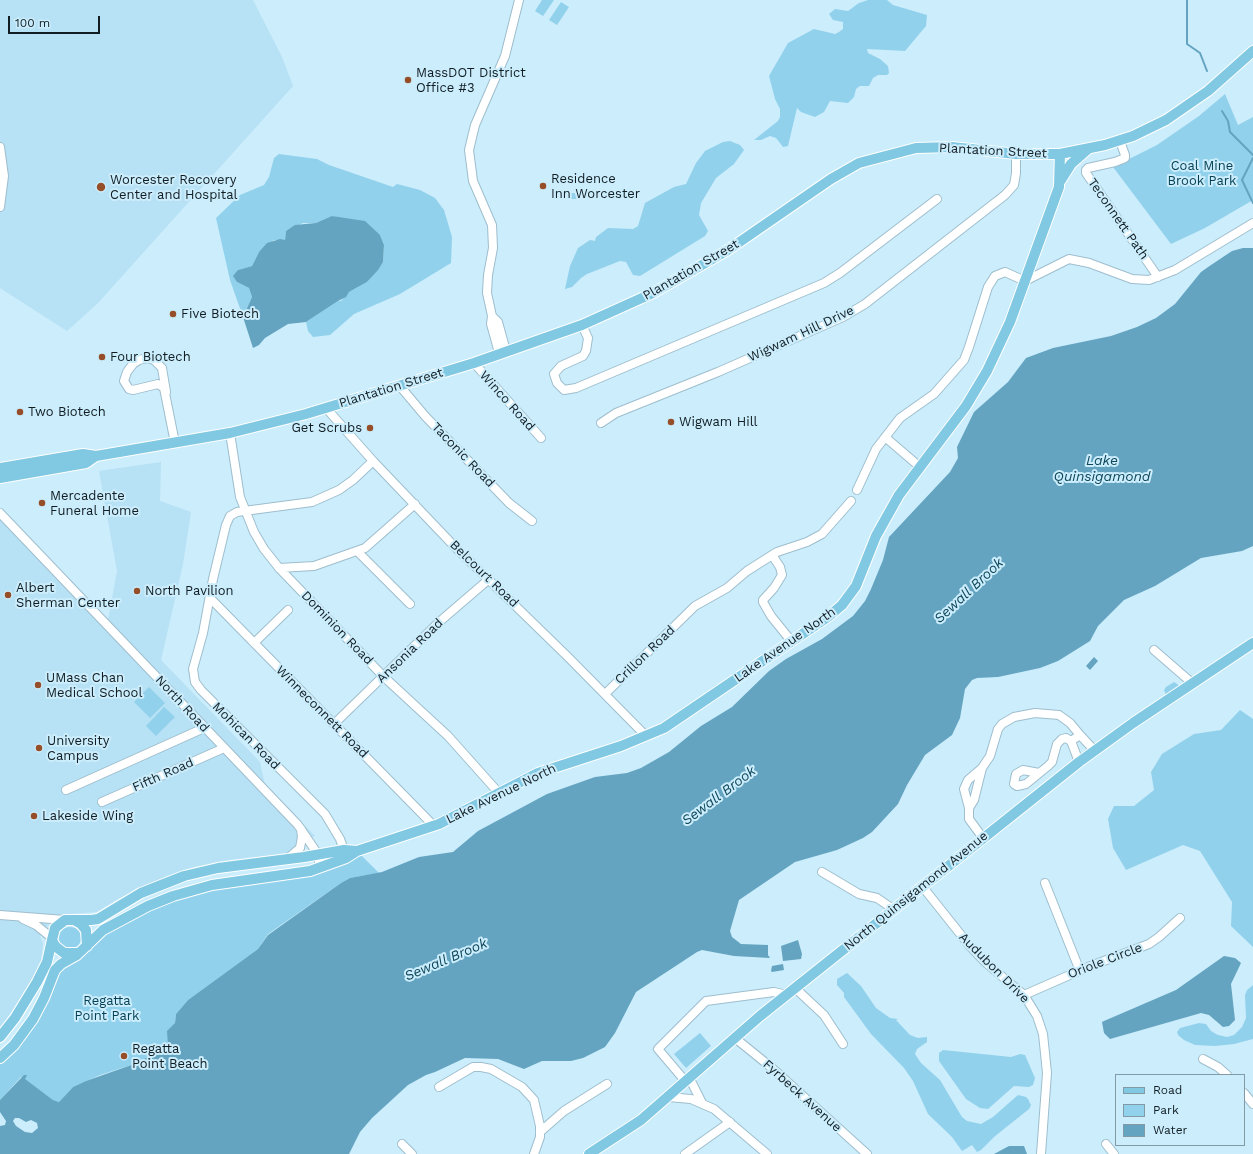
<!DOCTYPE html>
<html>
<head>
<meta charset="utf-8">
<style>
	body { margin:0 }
	#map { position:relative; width:1253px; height:1154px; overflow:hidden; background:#cbedfc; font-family:"Work Sans",sans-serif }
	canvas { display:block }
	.legend { position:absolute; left:1115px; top:1074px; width:130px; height:72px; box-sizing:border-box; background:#cbedfc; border:1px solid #819aa5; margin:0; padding:5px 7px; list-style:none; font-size:12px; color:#111d23 }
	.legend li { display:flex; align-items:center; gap:8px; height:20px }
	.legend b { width:20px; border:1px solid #819aa5 }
	.scale { position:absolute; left:8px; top:16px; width:92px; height:18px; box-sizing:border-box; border:2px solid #111d23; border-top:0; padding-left:5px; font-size:12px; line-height:14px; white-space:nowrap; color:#111d23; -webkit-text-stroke:3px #cbedfc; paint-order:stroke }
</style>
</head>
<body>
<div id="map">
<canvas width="1253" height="1154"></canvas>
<ul class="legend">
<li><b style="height:5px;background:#81c8e2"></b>Road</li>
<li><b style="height:11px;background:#92d1ec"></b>Park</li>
<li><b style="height:11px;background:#64a4c0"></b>Water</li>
</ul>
<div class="scale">100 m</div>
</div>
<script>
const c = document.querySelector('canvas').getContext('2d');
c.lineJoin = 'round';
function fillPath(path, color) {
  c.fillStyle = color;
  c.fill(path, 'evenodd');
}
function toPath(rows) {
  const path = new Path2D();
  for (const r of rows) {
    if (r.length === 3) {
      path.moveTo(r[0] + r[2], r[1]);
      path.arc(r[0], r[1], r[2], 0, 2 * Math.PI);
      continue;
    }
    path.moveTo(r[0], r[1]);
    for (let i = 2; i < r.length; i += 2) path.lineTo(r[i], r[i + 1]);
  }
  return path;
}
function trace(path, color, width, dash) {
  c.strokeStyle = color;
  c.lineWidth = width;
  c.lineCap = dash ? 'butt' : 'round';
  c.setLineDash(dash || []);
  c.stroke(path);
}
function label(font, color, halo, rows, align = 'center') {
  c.font = font + ' "Work Sans",sans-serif';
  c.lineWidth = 4;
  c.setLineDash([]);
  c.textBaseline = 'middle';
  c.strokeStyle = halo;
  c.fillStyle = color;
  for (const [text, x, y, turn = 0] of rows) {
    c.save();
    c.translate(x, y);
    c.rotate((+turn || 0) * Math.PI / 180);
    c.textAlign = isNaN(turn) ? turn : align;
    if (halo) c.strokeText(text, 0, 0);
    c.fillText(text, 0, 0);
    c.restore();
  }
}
fillPath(toPath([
	[0,0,253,0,282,57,293,86,98,303,67,331,0,288],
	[161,462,160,501,191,512,183,564,161,660,260,762,265,785,315,836,299,842,298,847,290,853,229,860,194,867,167,876,116,900,97,912,56,915,40,936,43,944,41,960,32,983,0,1028,0,508,108,620,117,571,99,471]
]), '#b7e1f4');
fillPath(toPath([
	[542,0,554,0,543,16,535,11],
	[868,0,887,0,893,5,927,15,926,26,905,51,867,49,868,53,880,59,888,66,889,73,887,75,878,75,873,78,869,86,860,86,856,89,854,97,848,103,830,101,824,112,815,117,801,112,797,108,788,146,783,147,776,138,770,136,761,140,754,140,778,121,780,117,780,109,775,99,769,76,788,43,814,29,835,34,839,32,843,29,843,22,833,20,829,14,835,9,848,11,859,3],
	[561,2,569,7,557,25,549,20],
	[1225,94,1238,125,1253,117,1253,200,1205,228,1171,244,1113,167,1157,145,1199,116],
	[730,141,740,145,744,150,734,164,716,178,701,203,699,215,708,231,705,236,640,276,633,275,626,262,620,261,587,274,581,278,572,287,565,289,570,266,578,248,590,240,595,241,596,237,608,228,633,229,638,226,645,203,674,187,686,184,696,163,705,151,723,142],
	[279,154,317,159,329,165,393,187,397,184,420,190,435,198,444,210,452,237,451,263,400,294,354,314,330,335,313,337,308,331,306,322,338,301,341,301,349,292,367,282,383,262,384,245,380,235,333,216,316,223,303,223,286,231,285,240,274,240,259,252,252,266,238,270,237,282,249,288,252,297,243,317,230,280,216,218,240,195,264,185,269,177,274,158],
	[565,193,579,193,578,199,564,199],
	[1174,682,1180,686,1166,695,1164,690,1166,687],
	[149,687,165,703,150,718,134,702],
	[164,707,175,717,156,736,146,726],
	[1240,710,1253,719,1253,947,1231,926,1232,902,1200,851,1183,845,1126,870,1113,848,1108,819,1114,806,1134,806,1154,790,1151,772,1162,754,1194,734,1221,730],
	[357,851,379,873,350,878,341,883,268,934,258,949,188,1000,176,1014,175,1023,171,1029,168,1045,137,1063,100,1075,73,1087,59,1102,53,1100,21,1077,0,1100,0,1058,14,1044,52,978,93,938,159,901,273,877],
	[70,938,11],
	[847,973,861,986,876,1008,890,1018,898,1019,896,1020,910,1035,918,1038,927,1037,927,1042,917,1049,915,1054,921,1063,940,1080,962,1117,967,1121,981,1124,993,1117,1018,1095,1026,1097,1028,1099,1031,1105,1029,1109,994,1137,981,1150,977,1152,972,1145,962,1151,952,1137,928,1114,913,1081,904,1068,871,1034,844,997,844,993,837,985,837,979],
	[1253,985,1253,1039,1234,1044,1215,1046,1195,1045,1184,1040,1178,1035,1177,1032,1180,1028,1199,1023,1206,1024,1211,1031,1218,1035,1227,1037,1234,1035,1242,1027,1246,1018,1245,995,1247,990],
	[700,1033,711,1046,686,1068,674,1054],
	[943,1050,1011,1057,1020,1054,1025,1055,1035,1078,1033,1085,1029,1087,1014,1086,988,1109,980,1108,966,1099,939,1061,939,1053]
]), '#92d1ec');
fillPath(toPath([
	[332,216,365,221,380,235,384,245,383,262,378,270,367,282,349,292,346,297,338,301,306,322,288,324,265,338,259,345,253,348,243,317,252,297,249,288,237,282,233,276,238,270,252,266,259,252,267,243,280,239,285,240,286,231,295,225,316,223],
	[1243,248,1253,248,1253,546,1242,551,1201,558,1155,586,1124,600,1098,626,1090,641,1058,661,1040,668,998,677,977,678,972,680,965,689,960,718,952,735,925,755,907,785,898,804,872,832,863,838,837,850,795,862,739,900,730,931,732,937,741,944,768,945,768,955,770,958,734,956,702,950,697,952,636,992,615,1033,605,1047,583,1058,571,1061,542,1061,524,1069,498,1059,465,1058,435,1072,426,1075,408,1085,372,1118,360,1132,349,1154,0,1154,0,1126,5,1125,6,1121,0,1112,0,1100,24,1075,27,1075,25,1079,53,1100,59,1102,73,1087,86,1081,137,1063,168,1045,167,1031,175,1023,176,1014,188,1000,258,949,268,935,341,883,350,878,382,872,419,857,453,852,478,831,547,794,595,777,627,773,641,768,669,752,701,726,732,707,769,671,786,659,822,639,853,616,865,601,871,589,883,560,889,537,950,472,958,458,957,447,974,412,1008,382,1026,358,1053,348,1111,336,1137,327,1156,318,1175,304,1201,272,1211,265,1232,251],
	[15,1118,19,1118,26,1122,31,1120,37,1123,38,1128,32,1133,25,1132,16,1126,13,1121],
	[1094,657,1098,661,1090,670,1086,666],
	[798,940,802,954,801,959,783,961,781,946],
	[1224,956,1235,958,1241,963,1231,984,1235,1020,1229,1026,1223,1027,1209,1015,1201,1013,1110,1039,1104,1033,1102,1022,1104,1021,1176,990],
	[783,964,784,970,772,972,771,971,772,966],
	[1009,1146,1024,1146,1027,1154,994,1154]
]), '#64a4c0');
trace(toPath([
	[1187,0,1187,44,1200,53,1207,71],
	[1222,111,1228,121,1230,132,1253,155],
	[1253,158,1242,180,1253,203]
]), '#64a4c0', 2);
const minor = toPath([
	[1120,141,1125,155,1125,158,1115,162,1088,168,1086,170,1086,173,1158,277],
	[0,147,4,176,0,207],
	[492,316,491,324,499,353],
	[582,325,588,338,586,351,583,356,561,366,554,374,557,383,564,390,576,388,824,283,840,273,937,199],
	[506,351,498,322,492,316,487,293,488,275,493,248,492,225,473,181,469,150,475,125,505,56,519,0],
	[474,363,541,438],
	[399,385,425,416,509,503,532,521],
	[166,392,162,368,154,360,147,358,139,360,133,364,127,372,124,381,129,389,133,390,158,384,164,388,175,443],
	[326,408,373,461,455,547,568,657,646,736],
	[601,423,616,413,718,372,843,317,865,304,1005,195,1014,185,1016,173,1016,154],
	[230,433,240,497,254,532,264,549,279,568,384,677,448,736,498,792],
	[885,437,920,467],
	[857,490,876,449,900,418,934,394,964,360,969,347,988,287,995,276,1005,272,1025,281,1069,259,1089,263,1132,279,1149,280,1175,270,1253,223],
	[0,513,298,825,315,850,321,867],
	[357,551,410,604],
	[772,555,780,567,782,575,774,588,763,600,763,602,771,616,792,642],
	[279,568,314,566,365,548,415,504],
	[210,598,434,826],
	[254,643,288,610],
	[1154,650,1192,683],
	[605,694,695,606,727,588,747,571,777,552,807,542,822,534,851,501],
	[334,724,438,623,488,580],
	[1080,735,1094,750],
	[982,768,990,756,998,729,1002,724,1014,717,1035,713,1059,715,1070,723,1080,735,1071,741],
	[1039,773,1023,770,1016,774,1014,784,1017,786,1026,784,1048,766,1052,762,1057,744,1062,739,1066,738,1071,741,1079,762],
	[66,790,204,728],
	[102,802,224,748],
	[969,808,974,800,982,768,968,780,964,789,969,808,969,819,983,838],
	[346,856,340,839,325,814,201,690,195,682,193,669,203,633,213,579,226,525,230,516,237,512,244,511,312,502,339,490,353,480,373,461],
	[287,859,300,848,302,837,301,829],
	[822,872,859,894,877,898,893,909],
	[1045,883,1080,971],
	[922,886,969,945,985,962,1024,995,1037,1016,1043,1034,1047,1073,1041,1154],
	[0,915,65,920],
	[23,919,36,925,52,938],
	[795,988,824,1015,843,1044],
	[1024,995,1088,967,1149,944,1159,937,1180,918],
	[735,1038,772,1068,867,1154],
	[1203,1059,1218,1067,1227,1075],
	[690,1079,702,1103],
	[686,1082,658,1049,706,1001,774,992,787,995],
	[439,1087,473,1067,481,1067,491,1069,522,1087,534,1100,540,1126,540,1137,534,1154],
	[1244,1093,1253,1104],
	[668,1097,691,1099,714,1109,767,1154],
	[540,1132,564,1111,607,1084],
	[402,1144,412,1154],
	[1106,1144,1114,1154],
	[685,1154,730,1122]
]);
const major = toPath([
	[1061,180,1071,164,1088,149],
	[0,468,83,454,96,456,230,433,306,414,474,363,582,325,653,293,728,250,831,179,859,163,916,148,952,147,1016,154,1060,154,1105,145,1133,136,1166,120,1208,91,1253,51],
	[0,478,86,463,96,456],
	[357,851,344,850,304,857,218,868,184,876,141,893,98,919,91,920,65,920,55,928,52,940,55,946,64,953,79,953,103,930,148,906,173,896,212,885,310,871,346,858,357,851,439,824,538,773,621,746,664,728,829,616,842,605,856,586,876,536,899,495,966,406,987,371,1010,322,1059,187,1060,154],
	[74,920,81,924,86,930,87,946],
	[0,1037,15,1018,37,982,47,962,52,940],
	[0,1058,14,1045,33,1019,44,998,55,970,61,964,77,955],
	[589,1154,641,1120,760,1016,1079,762,1133,723,1253,643]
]);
trace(minor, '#9ebecd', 10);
trace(major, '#fff', 12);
trace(minor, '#fff', 8);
trace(major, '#81c8e2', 10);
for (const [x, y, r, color] of [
	[408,80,4,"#954e28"],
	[543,186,4,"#954e28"],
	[101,187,5,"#954e28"],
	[173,314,4,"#954e28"],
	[102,357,4,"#954e28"],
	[20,412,4,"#954e28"],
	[671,422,4,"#954e28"],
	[370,428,4,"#954e28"],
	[42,503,4,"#954e28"],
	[137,591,4,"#954e28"],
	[8,595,4,"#954e28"],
	[38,685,4,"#954e28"],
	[39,748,4,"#954e28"],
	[34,816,4,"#954e28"],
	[124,1056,4,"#954e28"]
]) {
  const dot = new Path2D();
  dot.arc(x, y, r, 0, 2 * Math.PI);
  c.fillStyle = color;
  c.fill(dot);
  trace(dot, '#cbedfc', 1.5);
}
label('13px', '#111d23', '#cbedfc', [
	["MassDOT District",416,73],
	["Office #3",416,88],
	["Residence",551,179],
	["Inn Worcester",551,194],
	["Worcester Recovery",110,180],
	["Center and Hospital",110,195],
	["Five Biotech",181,314],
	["Four Biotech",110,357],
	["Two Biotech",28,412],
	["Wigwam Hill",679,422],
	["Get Scrubs",362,428,"right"],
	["Mercadente",50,496],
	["Funeral Home",50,511],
	["Albert",16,588],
	["Sherman Center",16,603],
	["North Pavilion",145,591],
	["UMass Chan",46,678],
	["Medical School",46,693],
	["University",47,741],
	["Campus",47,756],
	["Lakeside Wing",42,816],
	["Regatta",132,1049],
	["Point Beach",132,1064]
], 'left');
label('13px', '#111d23', '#cbedfc', [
	["Plantation Street",993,151,3],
	["Teconnett Path",1118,219,55],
	["Plantation Street",691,270,-30],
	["Wigwam Hill Drive",801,334,-25],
	["Plantation Street",391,388,-17],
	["Winco Road",507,401,48],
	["Taconic Road",463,455,46],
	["Belcourt Road",484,574,44],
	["Dominion Road",337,628,46],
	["Lake Avenue North",785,645,-35],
	["Ansonia Road",410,651,-44],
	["Crillon Road",645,655,-44],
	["North Road",182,704,47],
	["Winneconnett Road",322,712,45],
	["Mohican Road",246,736,45],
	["Fifth Road",163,775,-24],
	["Lake Avenue North",501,794,-26],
	["North Quinsigamond Avenue",916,891,-39],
	["Oriole Circle",1105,961,-21],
	["Audubon Drive",994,968,45],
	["Fyrbeck Avenue",802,1096,42]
]);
label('13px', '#043f53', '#cbedfc', [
	["Coal Mine",1202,166],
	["Brook Park",1202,181],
	["Regatta",107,1001],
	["Point Park",107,1016]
]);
label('italic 14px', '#0e465a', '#cbedfc', [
	["Lake",1102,461],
	["Quinsigamond",1102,477],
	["Sewall Brook",969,591,-43],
	["Sewall Brook",719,796,-37],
	["Sewall Brook",446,960,-23]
]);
</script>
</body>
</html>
